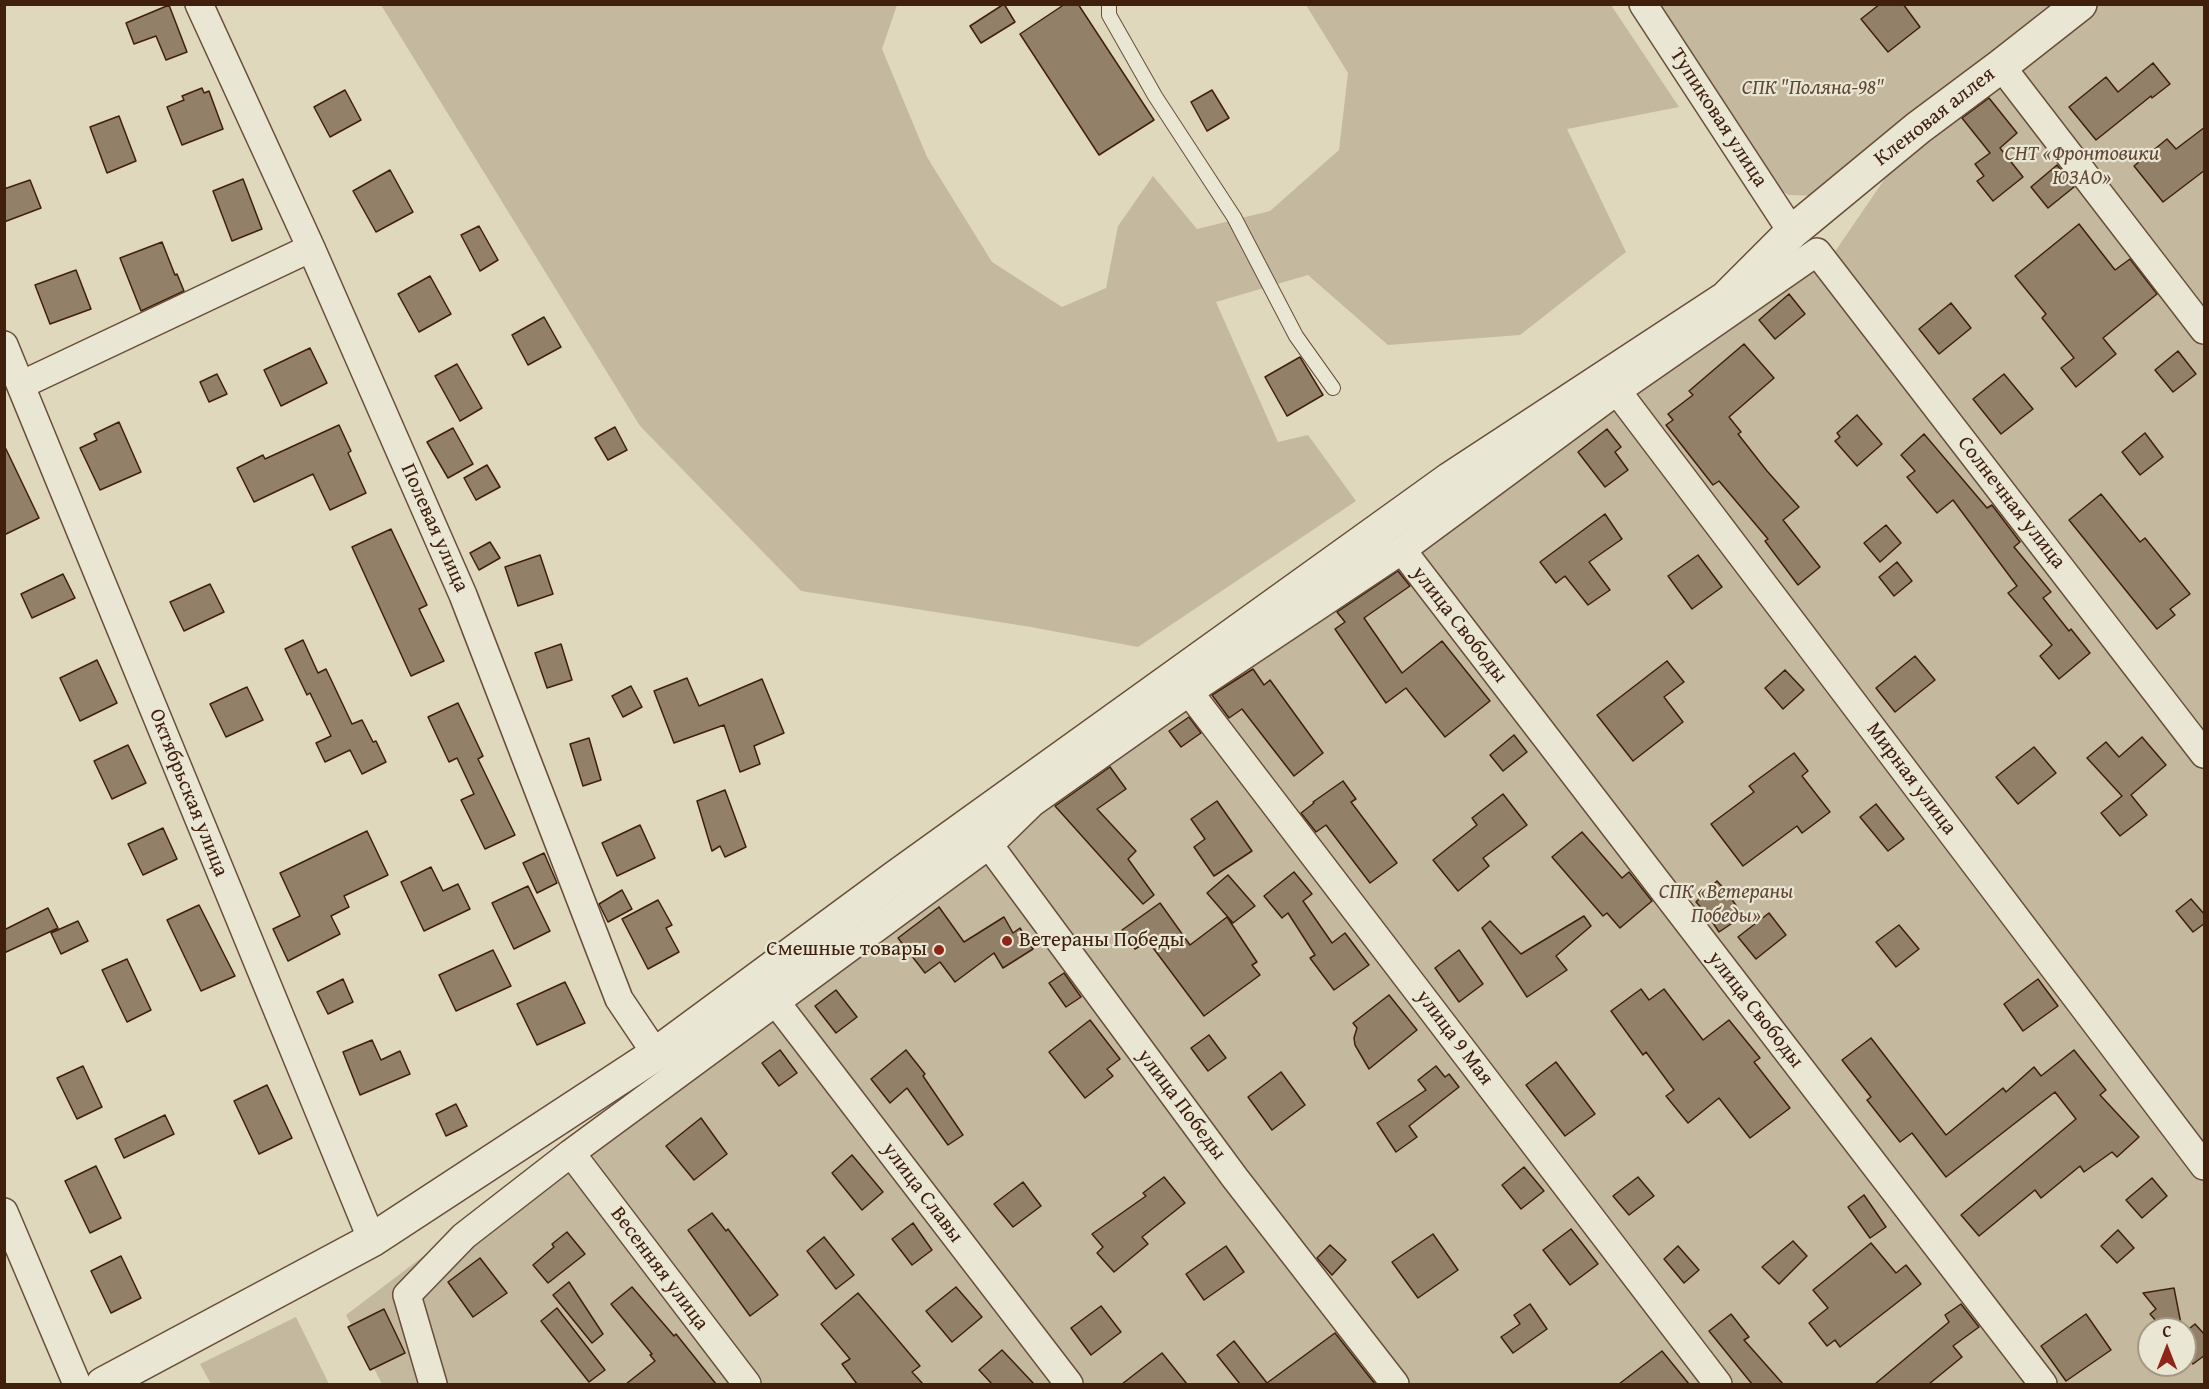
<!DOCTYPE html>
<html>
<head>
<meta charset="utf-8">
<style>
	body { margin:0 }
	#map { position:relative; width:2209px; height:1389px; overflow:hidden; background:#dfd8bd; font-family:"Gentium Book Plus",serif }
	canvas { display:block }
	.frame { position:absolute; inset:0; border:6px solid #40200d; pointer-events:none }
	.north { position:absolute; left:2137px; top:1317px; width:60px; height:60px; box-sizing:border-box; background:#eae6d4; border:2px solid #a69784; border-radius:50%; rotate:0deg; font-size:16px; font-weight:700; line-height:24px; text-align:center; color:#40200d }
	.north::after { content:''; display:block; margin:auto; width:21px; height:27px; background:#8f2418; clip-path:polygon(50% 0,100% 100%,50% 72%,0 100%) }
</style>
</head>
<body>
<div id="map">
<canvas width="2209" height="1389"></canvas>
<div class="frame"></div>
<div class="north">С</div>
</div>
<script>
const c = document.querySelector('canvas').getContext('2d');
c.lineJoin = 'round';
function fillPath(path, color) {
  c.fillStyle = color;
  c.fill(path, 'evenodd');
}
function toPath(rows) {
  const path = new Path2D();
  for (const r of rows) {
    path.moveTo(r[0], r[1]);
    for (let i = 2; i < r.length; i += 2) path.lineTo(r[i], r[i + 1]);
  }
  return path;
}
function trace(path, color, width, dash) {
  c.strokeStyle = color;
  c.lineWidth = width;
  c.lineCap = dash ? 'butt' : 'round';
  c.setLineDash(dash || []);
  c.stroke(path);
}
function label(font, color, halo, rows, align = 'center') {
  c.font = font + ' "Gentium Book Plus",serif';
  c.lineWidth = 4.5;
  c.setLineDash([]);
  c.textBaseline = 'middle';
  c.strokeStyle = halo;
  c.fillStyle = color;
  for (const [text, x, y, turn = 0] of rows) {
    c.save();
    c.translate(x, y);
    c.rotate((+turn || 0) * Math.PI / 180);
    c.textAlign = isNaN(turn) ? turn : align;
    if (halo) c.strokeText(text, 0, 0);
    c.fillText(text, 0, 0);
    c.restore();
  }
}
fillPath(toPath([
	[381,5,897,5,882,49,927,157,992,262,1062,307,1106,288,1118,226,1153,176,1197,229,1270,211,1339,150,1348,73,1306,5,1611,5,1679,107,1567,129,1626,252,1520,335,1388,345,1308,275,1216,302,1278,442,1308,435,1356,501,1138,647,1031,627,801,591,640,426],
	[1657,5,2052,5,1817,196,1789,195,1775,187],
	[2091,5,2204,5,2204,1384,382,1384,346,1315,911,885,1834,253,1908,145],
	[2149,1329,2185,1329,2185,1365,2149,1365],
	[296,1317,329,1384,211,1384,200,1364]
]), '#c4b99f');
const building = toPath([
	[1004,4,1015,22,981,43,970,26,1004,4],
	[1065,4,1078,4,1154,120,1099,155,1020,34,1065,4],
	[1880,4,1903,4,1920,27,1888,52,1861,19,1880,4],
	[169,5,187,52,166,60,156,36,134,44,126,23,169,5],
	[2153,63,2170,84,2152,98,2151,96,2096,140,2069,107,2106,77,2118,92,2153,63],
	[202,88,204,93,209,91,223,129,182,145,167,107,184,100,182,96,202,88],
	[345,90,361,120,330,137,314,107,345,90],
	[1212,90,1229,118,1207,131,1191,102,1212,90],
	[1989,98,2017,133,2000,148,2023,177,1993,201,1977,181,1984,176,1975,164,1990,153,1962,118,1989,98],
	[119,116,136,161,107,173,90,127,119,116],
	[2205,127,2205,170,2163,202,2134,166,2167,139,2176,149,2205,127],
	[2057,165,2074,187,2048,208,2031,187,2057,165],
	[390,170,413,212,376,232,353,191,390,170],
	[243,179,262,229,232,241,213,191,243,179],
	[30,180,41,208,4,222,4,189,30,180],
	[2079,224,2115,270,2130,259,2157,294,2103,338,2116,354,2076,387,2061,368,2074,358,2042,318,2046,314,2015,276,2079,224],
	[479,226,498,260,480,271,461,235,479,226],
	[162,242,175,275,177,274,184,291,141,311,120,258,162,242],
	[76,270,91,309,50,324,35,285,76,270],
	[430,276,451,314,419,332,398,294,430,276],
	[1789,294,1805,314,1775,339,1759,320,1789,294],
	[1951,303,1971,328,1939,354,1919,329,1951,303],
	[544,317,561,347,528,365,512,335,544,317],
	[1744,344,1774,378,1729,417,1741,432,1738,434,1767,471,1799,507,1783,520,1820,567,1798,585,1765,541,1768,539,1719,481,1713,485,1666,425,1673,420,1668,414,1693,395,1689,391,1744,344],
	[310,348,327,383,281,406,264,370,310,348],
	[2178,351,2196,374,2173,392,2155,370,2178,351],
	[1300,357,1323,395,1287,416,1265,377,1300,357],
	[457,364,482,408,460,421,435,376,457,364],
	[217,374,227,394,209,402,200,382,217,374],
	[2004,374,2033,409,2001,434,1973,399,2004,374],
	[1857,415,1882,444,1857,466,1835,441,1840,437,1837,433,1857,415],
	[119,422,141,472,100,490,80,448,97,440,94,434,119,422],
	[339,425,351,451,348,453,366,493,330,510,313,474,254,502,237,468,263,455,265,459,339,425],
	[615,427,627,450,608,460,595,438,615,427],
	[453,428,473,464,448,478,427,442,453,428],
	[1607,429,1621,447,1615,452,1628,470,1605,487,1578,452,1607,429],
	[2145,433,2163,457,2140,475,2122,452,2145,433],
	[1924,434,1987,508,1992,505,2020,542,2014,547,2051,592,2043,598,2069,631,2071,629,2090,653,2059,679,2040,656,2052,645,2008,593,2017,586,1953,500,1937,513,1907,477,1915,471,1901,455,1924,434],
	[4,445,39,518,4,535,4,445],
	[487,465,500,487,476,500,464,478,487,465],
	[2101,494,2140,542,2145,538,2190,594,2170,609,2175,615,2157,629,2069,520,2101,494],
	[1605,514,1622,539,1589,562,1610,590,1588,605,1565,576,1556,583,1540,562,1605,514],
	[1886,525,1901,543,1880,562,1864,543,1886,525],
	[391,529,427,605,419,609,444,661,411,676,352,547,391,529],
	[490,542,500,558,479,570,470,553,490,542],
	[540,555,553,594,518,606,505,567,540,555],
	[1698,555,1722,587,1692,609,1668,576,1698,555],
	[1897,562,1912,581,1894,596,1879,577,1897,562],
	[1398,571,1410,586,1364,618,1402,673,1442,641,1490,701,1445,737,1406,688,1386,703,1335,629,1345,622,1337,612,1398,571],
	[63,574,75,598,32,618,21,594,63,574],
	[210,584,224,612,184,631,170,602,210,584],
	[303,640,318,673,326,669,352,724,362,720,373,742,376,741,386,762,362,774,350,750,325,762,316,743,331,736,310,693,307,695,285,649,303,640],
	[561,644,572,680,547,688,535,653,561,644],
	[1915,656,1935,680,1895,712,1876,688,1915,656],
	[97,660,117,703,80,721,60,678,97,660],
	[1667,661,1684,682,1664,697,1683,722,1633,761,1597,715,1667,661],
	[1253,669,1264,685,1270,680,1323,753,1294,776,1242,709,1229,718,1212,695,1253,669],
	[1785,670,1804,690,1783,709,1765,688,1785,670],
	[687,678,699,706,762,679,784,733,754,746,760,764,740,772,724,725,674,743,654,691,687,678],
	[631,686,642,707,623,717,612,696,631,686],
	[247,687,263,720,226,737,210,704,247,687],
	[458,703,483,756,478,759,515,835,485,849,461,800,474,794,457,758,449,762,428,717,458,703],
	[1189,717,1201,733,1181,747,1169,731,1189,717],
	[1514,735,1527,752,1503,771,1490,755,1514,735],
	[2142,737,2166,765,2131,795,2147,815,2120,836,2101,813,2122,796,2087,758,2106,742,2119,757,2142,737],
	[589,738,601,780,583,786,570,744,589,738],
	[128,745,146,783,112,799,94,761,128,745],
	[2034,747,2056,773,2018,804,1996,777,2034,747],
	[1794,753,1808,771,1802,776,1830,812,1802,833,1797,826,1743,866,1711,824,1754,792,1749,786,1794,753],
	[1110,767,1126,789,1097,809,1136,851,1128,859,1154,895,1143,904,1055,806,1110,767],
	[1343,781,1356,799,1351,802,1397,863,1370,883,1326,825,1316,832,1301,813,1314,803,1313,802,1343,781],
	[725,790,746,847,725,857,720,846,712,851,697,801,725,790],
	[1503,794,1527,825,1483,858,1489,866,1458,891,1433,860,1477,825,1472,818,1503,794],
	[1217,801,1252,851,1214,876,1194,847,1205,839,1191,819,1217,801],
	[1876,804,1904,839,1888,851,1860,817,1876,804],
	[640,825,655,858,617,876,602,843,640,825],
	[163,828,177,859,143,875,128,844,163,828],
	[367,831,388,875,344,896,349,907,331,916,340,934,288,961,273,929,300,916,280,873,367,831],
	[1582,832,1622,878,1629,872,1652,901,1620,928,1607,913,1603,916,1552,857,1582,832],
	[544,853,557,883,537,893,523,863,544,853],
	[431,867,443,891,458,884,470,909,424,931,401,882,431,867],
	[1294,872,1312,894,1303,901,1332,943,1345,933,1369,965,1334,990,1310,958,1315,955,1288,913,1282,918,1264,896,1294,872],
	[1228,875,1255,906,1233,923,1207,893,1228,875],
	[1717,881,1727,892,1743,916,1719,932,1707,914,1696,902,1717,881],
	[528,886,550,931,514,949,492,903,528,886],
	[622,890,632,909,608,922,599,904,622,890],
	[2191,899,2205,915,2205,923,2193,932,2176,911,2191,899],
	[658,900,672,925,666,928,679,952,648,969,622,919,658,900],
	[1160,903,1190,945,1227,917,1257,962,1252,965,1260,975,1204,1016,1148,941,1135,949,1122,930,1160,903],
	[199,905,235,976,201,991,167,920,199,905],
	[939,907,964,942,1004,917,1013,933,1020,928,1033,949,1003,968,994,953,955,982,940,962,925,973,898,938,939,907],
	[48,908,58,928,4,953,4,930,48,908],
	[1769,913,1786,935,1756,959,1738,937,1769,913],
	[1584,916,1591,926,1556,956,1567,970,1527,997,1482,928,1490,921,1521,954,1584,916],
	[78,921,88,941,61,954,51,933,78,921],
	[1899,925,1919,949,1896,967,1876,942,1899,925],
	[493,950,511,986,456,1011,439,975,493,950],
	[1459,950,1483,984,1459,1002,1435,968,1459,950],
	[127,959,151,1010,127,1022,102,970,127,959],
	[1064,973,1081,997,1066,1007,1049,983,1064,973],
	[343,979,353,1002,328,1014,317,992,343,979],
	[2038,979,2058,1006,2023,1031,2004,1004,2038,979],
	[565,982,585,1023,537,1045,517,1004,565,982],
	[1641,989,1649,1000,1664,989,1703,1040,1729,1020,1760,1058,1754,1062,1790,1108,1750,1138,1719,1098,1688,1123,1666,1096,1674,1090,1646,1052,1643,1055,1611,1011,1641,989],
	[836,990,857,1017,836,1033,815,1006,836,990],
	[1389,995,1417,1030,1369,1069,1355,1045,1354,1038,1357,1028,1353,1023,1389,995],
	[1090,1020,1120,1059,1107,1069,1113,1076,1085,1098,1049,1052,1090,1020],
	[1209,1035,1226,1058,1208,1071,1191,1048,1209,1035],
	[1871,1038,1946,1135,2003,1088,2006,1092,2034,1067,2041,1076,2074,1050,2106,1090,2100,1095,2139,1137,2117,1157,2112,1152,2084,1172,2080,1166,2041,1198,2035,1190,1979,1236,1961,1215,2076,1119,2055,1092,1946,1177,1912,1133,1900,1142,1867,1100,1871,1097,1842,1060,1871,1038],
	[372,1040,381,1060,400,1051,410,1074,360,1095,343,1052,372,1040],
	[780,1050,797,1073,779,1086,762,1063,780,1050],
	[906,1050,925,1074,923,1076,963,1135,948,1145,907,1088,890,1103,871,1079,906,1050],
	[1556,1062,1595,1114,1565,1136,1526,1085,1556,1062],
	[83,1066,102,1107,77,1119,57,1078,83,1066],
	[1436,1066,1445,1077,1449,1074,1459,1087,1409,1126,1417,1137,1396,1152,1377,1123,1426,1090,1418,1080,1436,1066],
	[1281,1072,1305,1105,1272,1130,1248,1097,1281,1072],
	[267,1085,292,1138,259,1154,234,1101,267,1085],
	[456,1104,467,1126,446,1136,436,1114,456,1104],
	[165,1115,174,1134,124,1158,115,1139,165,1115],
	[701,1118,727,1154,694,1180,666,1146,701,1118],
	[852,1155,883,1192,862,1210,832,1173,852,1155],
	[96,1166,121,1218,90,1233,65,1181,96,1166],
	[1524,1167,1544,1191,1521,1209,1502,1185,1524,1167],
	[1164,1177,1185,1203,1142,1237,1148,1244,1114,1272,1097,1253,1103,1247,1092,1234,1146,1196,1143,1193,1164,1177],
	[1638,1177,1654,1196,1629,1215,1613,1196,1638,1177],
	[2152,1178,2167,1196,2142,1218,2126,1200,2152,1178],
	[1023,1182,1041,1206,1013,1227,994,1204,1023,1182],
	[1864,1195,1886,1227,1870,1238,1848,1207,1864,1195],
	[712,1213,726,1231,728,1229,778,1295,750,1316,688,1230,712,1213],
	[913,1223,932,1250,912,1265,892,1239,913,1223],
	[1571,1229,1598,1264,1570,1285,1543,1250,1571,1229],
	[2118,1230,2134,1248,2117,1263,2101,1246,2118,1230],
	[567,1232,585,1254,548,1283,533,1265,554,1247,552,1244,567,1232],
	[1433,1234,1458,1270,1418,1298,1392,1262,1433,1234],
	[824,1237,854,1275,836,1289,807,1251,824,1237],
	[1793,1241,1807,1256,1779,1284,1762,1267,1793,1241],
	[1871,1243,1896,1273,1906,1265,1921,1284,1840,1347,1835,1340,1827,1346,1809,1323,1828,1308,1813,1290,1871,1243],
	[1330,1245,1346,1260,1332,1275,1317,1258,1330,1245],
	[1226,1246,1244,1272,1204,1300,1186,1274,1226,1246],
	[1678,1246,1699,1270,1684,1283,1664,1259,1678,1246],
	[121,1256,141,1298,111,1313,91,1271,121,1256],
	[480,1258,507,1293,473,1317,448,1282,480,1258],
	[569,1282,603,1334,592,1343,553,1295,569,1282],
	[632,1287,674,1336,676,1334,716,1384,626,1384,655,1361,650,1355,652,1354,611,1304,632,1287],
	[956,1287,982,1317,952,1342,926,1311,956,1287],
	[2174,1288,2182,1329,2163,1329,2150,1314,2156,1309,2143,1293,2174,1288],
	[858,1293,920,1366,912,1372,923,1384,857,1384,842,1364,850,1359,821,1324,858,1293],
	[1530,1304,1547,1329,1513,1353,1501,1337,1520,1324,1514,1315,1530,1304],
	[1961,1304,1979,1327,1953,1346,1962,1357,1929,1384,1875,1384,1949,1322,1945,1315,1961,1304],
	[1101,1306,1121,1332,1091,1355,1071,1328,1101,1306],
	[557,1308,605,1370,589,1382,541,1321,557,1308],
	[384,1309,405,1353,370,1370,348,1327,384,1309],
	[1731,1314,1749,1337,1744,1340,1783,1384,1752,1384,1709,1331,1731,1314],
	[2086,1314,2111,1350,2066,1381,2041,1346,2086,1314],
	[2195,1324,2205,1335,2205,1355,2193,1364,2185,1354,2185,1332,2195,1324],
	[1335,1333,1375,1384,1240,1384,1217,1355,1234,1341,1267,1383,1335,1333],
	[1002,1350,1034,1384,992,1384,979,1370,1002,1350],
	[1662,1351,1689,1384,1619,1384,1662,1351],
	[1162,1353,1187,1384,1122,1384,1162,1353]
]);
fillPath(building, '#938069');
trace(building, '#40200d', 1.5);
const service = toPath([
	[1109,4,1109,15,1155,96,1234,217,1296,336,1333,388]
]);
const minor = toPath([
	[199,4,311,248,463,595,619,999,656,1054],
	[1643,4,1792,232],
	[2001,66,2204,330],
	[4,345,372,1240],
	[21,385,311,248],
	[1617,391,2204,1166],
	[1402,550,2043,1384],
	[1189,692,1718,1384],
	[978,830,1235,1178,1395,1384],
	[775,1001,1069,1384],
	[571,1153,747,1384],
	[4,1212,77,1384],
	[433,1384,407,1295,464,1236,571,1153,989,845,1032,803,1189,692,1402,550,1617,391,1817,252,2204,754]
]);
const tertiary = toPath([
	[103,1384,372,1240,656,1054,896,877,1450,479,1726,298,1792,232,1918,128,2001,66,2080,4]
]);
trace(service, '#684e39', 16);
trace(minor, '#684e39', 30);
trace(tertiary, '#684e39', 36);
trace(service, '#eae6d4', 14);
trace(minor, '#eae6d4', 27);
trace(tertiary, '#eae6d4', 33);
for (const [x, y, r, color] of [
	[1007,941,6,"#8f2418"],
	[939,950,6,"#8f2418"]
]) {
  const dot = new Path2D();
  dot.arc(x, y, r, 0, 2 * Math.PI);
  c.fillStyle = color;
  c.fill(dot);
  trace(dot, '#eae6d4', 2);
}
label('italic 21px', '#614632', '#eae6d4', [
	["СПК \"Поляна-98\"",1813,89],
	["СНТ «Фронтовики",2082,155],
	["ЮЗАО»",2082,179],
	["СПК «Ветераны",1726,893],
	["Победы»",1726,917]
]);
label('21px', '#40200d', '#eae6d4', [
	["Кленовая аллея",1935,117,-38],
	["Тупиковая улица",1718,118,57],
	["Солнечная улица",2011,503,52],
	["Полевая улица",434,528,66],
	["улица Свободы",1459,625,52],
	["Мирная улица",1911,779,53],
	["Октябрьская улица",188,793,68],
	["улица Свободы",1755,1010,52],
	["улица 9 Мая",1454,1038,53],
	["улица Победы",1181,1105,53],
	["улица Славы",922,1193,53],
	["Весенняя улица",659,1269,53]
]);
label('21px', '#40200d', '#eae6d4', [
	["Ветераны Победы",1019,941],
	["Смешные товары",927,950,"right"]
], 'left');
</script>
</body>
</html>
